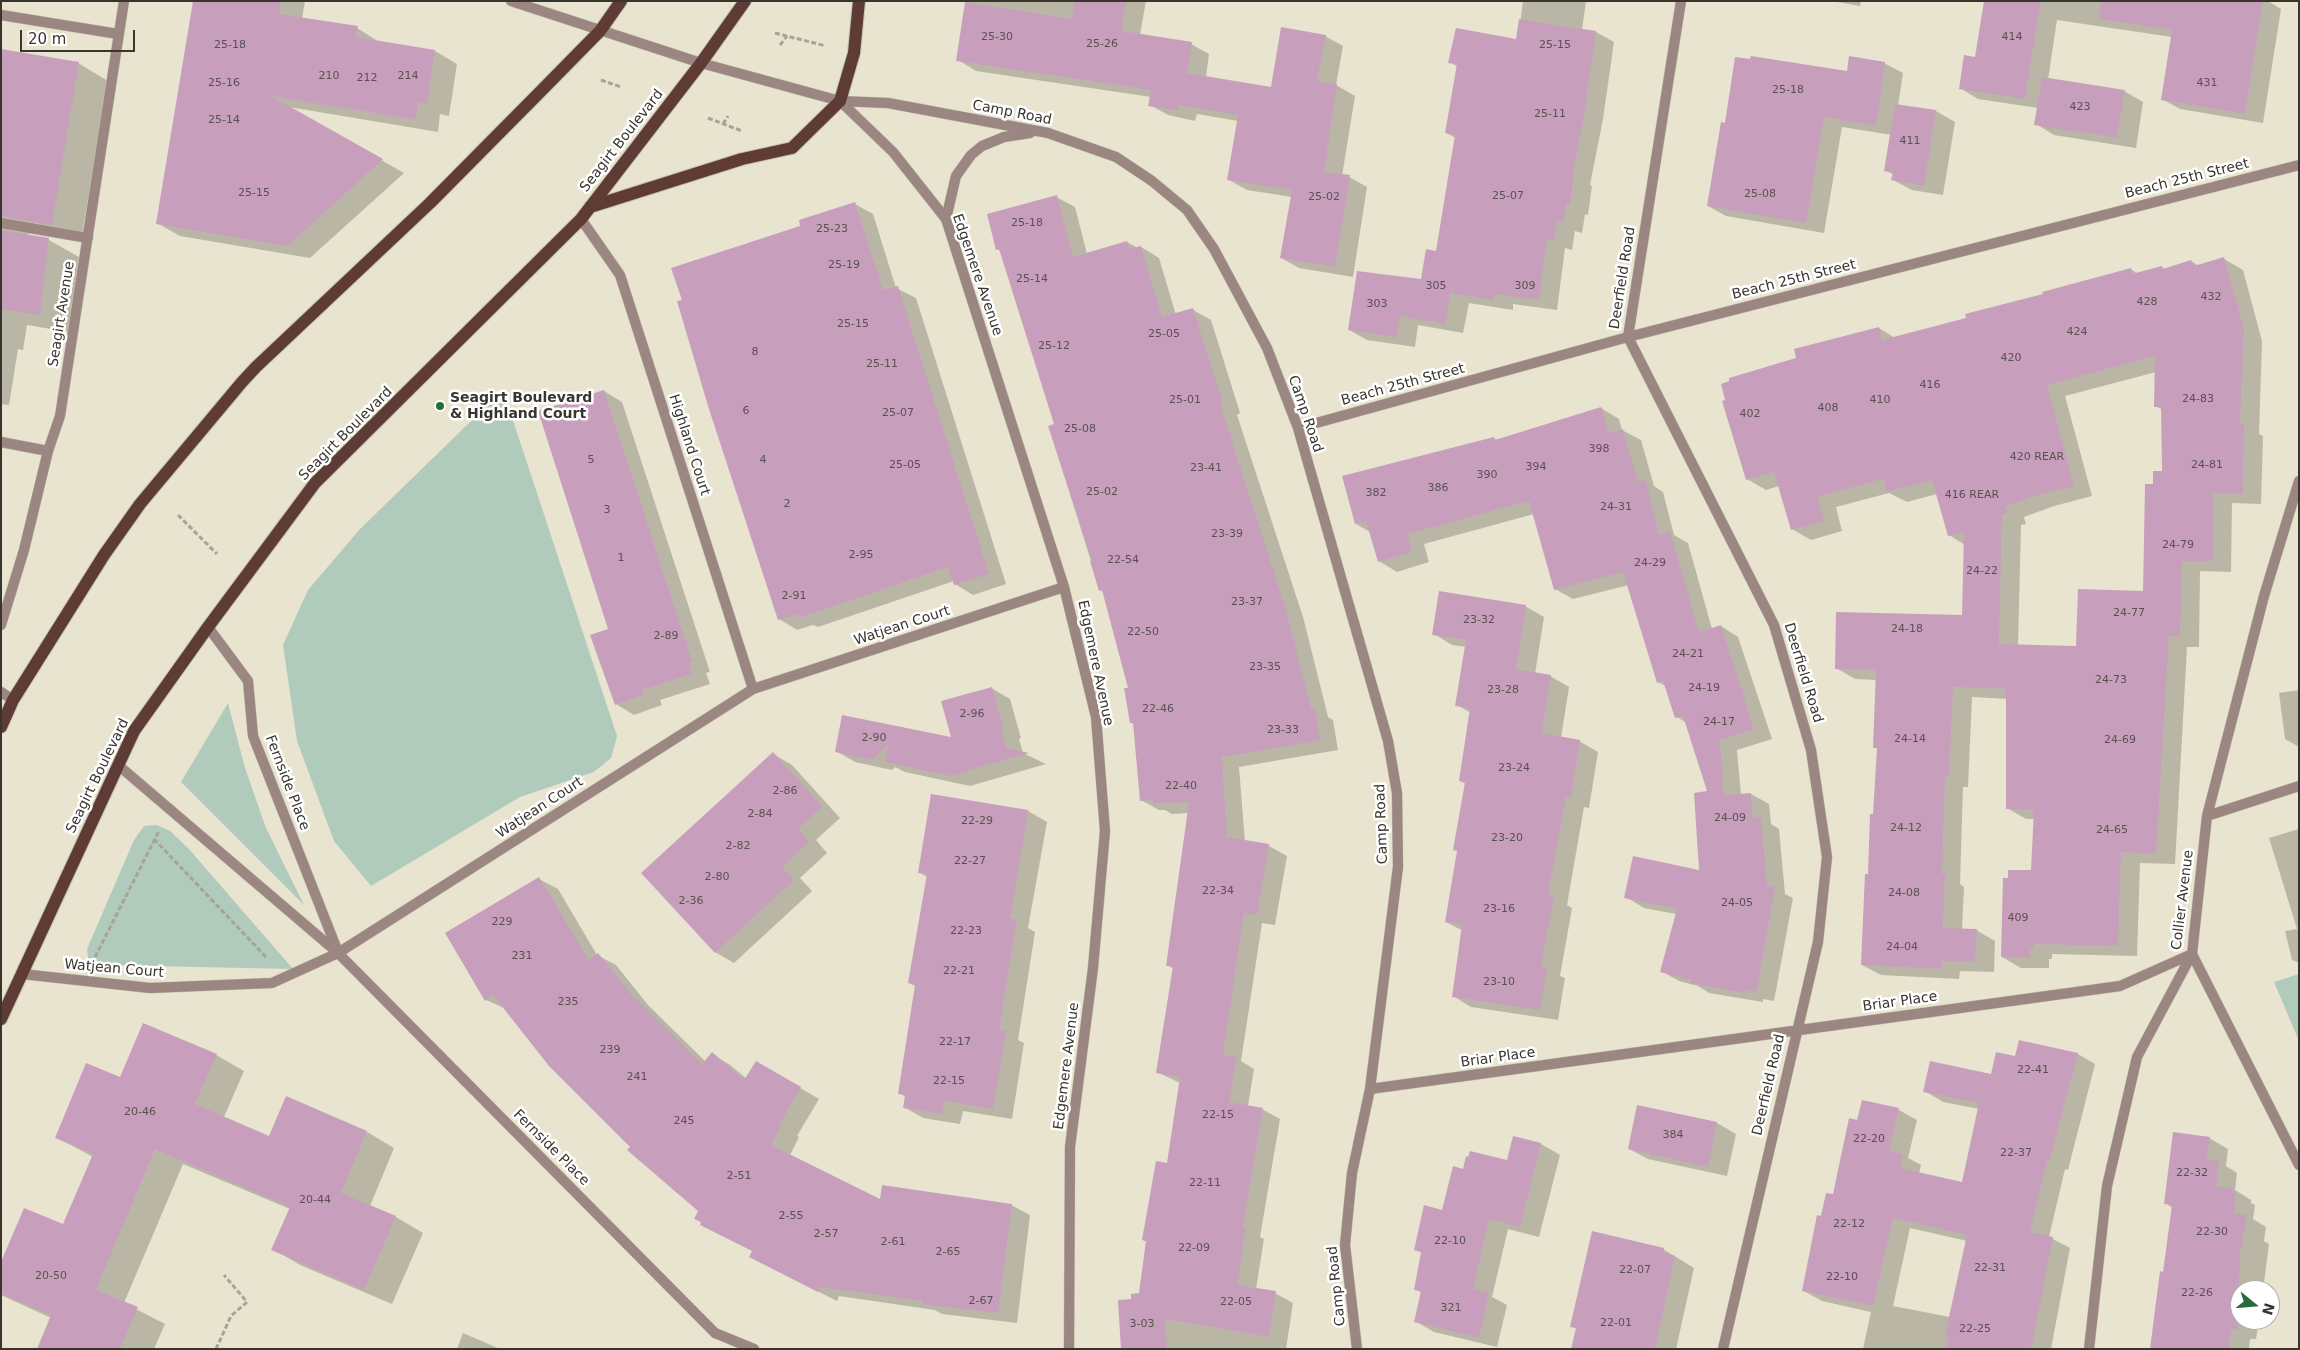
<!DOCTYPE html>
<html>
<head>
<meta charset="utf-8">
<style>
	body { margin:0 }
	#map { position:relative; width:2300px; height:1350px; overflow:hidden; background:#e9e4d0; font-family:"DejaVu Sans",sans-serif }
	canvas { display:block }
	.frame { position:absolute; inset:0; border:2px solid #37352e; pointer-events:none }
	.north { position:absolute; left:2230px; top:1280px; width:50px; height:50px; box-sizing:border-box; background:#fff; border:1px solid #afaeab; border-radius:50%; rotate:107deg; font-size:14px; font-weight:700; line-height:20px; text-align:center; color:#37352e }
	.north::after { content:''; display:block; margin:auto; width:18px; height:22px; background:#286d39; clip-path:polygon(50% 0,100% 100%,50% 72%,0 100%) }
	.scale { position:absolute; left:20px; top:30px; width:115px; height:22px; box-sizing:border-box; border:2px solid #37352e; border-top:0; padding-left:6px; font-size:15px; line-height:18px; white-space:nowrap; color:#37352e; -webkit-text-stroke:4px #fff; paint-order:stroke }
</style>
</head>
<body>
<div id="map">
<canvas width="2300" height="1350"></canvas>
<div class="frame"></div>
<div class="north">N</div>
<div class="scale">20 m</div>
</div>
<script>
const c = document.querySelector('canvas').getContext('2d');
c.lineJoin = 'round';
function fillPath(path, color) {
  c.fillStyle = color;
  c.fill(path, 'evenodd');
}
function toPath(rows) {
  const path = new Path2D();
  for (const r of rows) {
    path.moveTo(r[0], r[1]);
    for (let i = 2; i < r.length; i += 2) path.lineTo(r[i], r[i + 1]);
  }
  return path;
}
function trace(path, color, width, dash) {
  c.strokeStyle = color;
  c.lineWidth = width;
  c.lineCap = dash ? 'butt' : 'round';
  c.setLineDash(dash || []);
  c.stroke(path);
}
function label(font, color, halo, rows, align = 'center') {
  c.font = font + ' "DejaVu Sans",sans-serif';
  c.lineWidth = 5;
  c.setLineDash([]);
  c.textBaseline = 'middle';
  c.strokeStyle = halo;
  c.fillStyle = color;
  for (const [text, x, y, turn = 0] of rows) {
    c.save();
    c.translate(x, y);
    c.rotate((+turn || 0) * Math.PI / 180);
    c.textAlign = isNaN(turn) ? turn : align;
    if (halo) c.strokeText(text, 0, 0);
    c.fillText(text, 0, 0);
    c.restore();
  }
}
fillPath(toPath([
	[503,390,617,736,611,758,594,772,520,797,371,886,334,841,297,741,283,645,308,590,360,529],
	[228,703,245,768,266,828,304,905,181,782],
	[157,825,170,831,189,849,293,969,103,965,92,962,88,958,87,949,134,840,144,826],
	[2299,974,2299,1041,2274,982]
]), '#b0cbbb');
fillPath(toPath([
	[194,1,305,1,302,19,357,28,379,42,435,51,457,64,449,116,440,114,438,132,289,107,404,173,310,258,180,236,157,223],
	[966,1,1146,1,1140,35,1191,44,1209,54,1206,77,1272,89,1325,36,1343,46,1336,85,1355,96,1342,176,1349,177,1367,187,1353,277,1299,268,1281,258,1292,197,1247,190,1229,180,1238,121,1197,114,1195,121,1168,115,1150,105,1151,97,976,71,958,60],
	[1523,1,1586,1,1582,30,1596,32,1614,42,1603,119,1590,185,1592,186,1588,215,1585,214,1582,233,1575,231,1572,250,1565,248,1557,310,1513,304,1513,310,1469,303,1463,333,1418,325,1415,347,1367,340,1349,330,1422,281,1437,252,1456,138,1446,133,1458,67,1450,62,1518,40],
	[1831,1,1861,1,1860,6],
	[1985,1,2268,1,2281,9,2263,123,2180,109,2162,99,2172,37,2057,20,2048,80,2124,91,2143,102,2136,148,2054,135,2036,124,2038,108,1978,99,1960,88,1976,58],
	[1,51,78,63,108,81,81,241,32,233,25,235,49,240,79,257,69,332,27,325,23,350,18,349,9,405,1,404],
	[1884,63,1903,73,1898,106,1936,111,1955,122,1943,195,1912,190,1893,180,1894,175,1886,170,1892,135,1842,127,1824,233,1726,216,1708,206,1726,124,1848,73],
	[1056,197,1075,207,1087,254,1127,242,1138,248,1141,247,1159,258,1176,315,1193,310,1211,320,1240,413,1237,415,1303,617,1328,717,1333,720,1338,750,1239,767,1245,842,1269,846,1287,856,1275,925,1262,923,1241,1061,1254,1069,1248,1106,1262,1109,1280,1119,1260,1237,1264,1239,1256,1289,1275,1293,1293,1303,1286,1349,1122,1349,1133,1300,1140,1294,1147,1242,1143,1240,1168,1165,1180,1083,1157,1072,1174,969,1167,965,1188,813,1172,814,1165,810,1159,810,1141,800,1135,724,1132,723,1129,689,1103,592,1100,590,1049,427,1055,425,1001,251,997,249],
	[855,204,873,214,896,288,916,298,1006,584,973,595,955,584,954,581,818,627,813,625,797,630,779,619,802,226],
	[2224,259,2243,270,2262,341,2259,434,2263,436,2261,504,2232,503,2231,572,2200,571,2199,647,2187,647,2175,864,2140,863,2137,956,2052,954,2052,959,2049,959,2049,968,2021,968,2002,957,2009,879,2032,872,2035,819,2026,819,2007,808,2008,699,1972,697,1968,787,1963,787,1960,884,1964,887,1962,930,1976,930,1995,941,1994,972,1960,971,1959,979,1881,975,1862,965,1875,816,1878,749,1874,747,1877,680,1855,679,1836,668,1963,616,1965,545,1949,535,1937,494,1907,502,1889,493,1836,507,1842,531,1811,540,1792,529,1779,486,1766,490,1747,479,1798,359,1879,328,1895,338,1967,319,2131,269,2138,274,2162,267,2165,269,2191,261,2199,266],
	[2156,372,2155,406,2163,410,2163,472,2154,485,2144,592,2077,647,2018,646,2021,525,2026,524,2024,517,2054,506,2092,496,2065,396],
	[604,391,622,402,710,672,706,673,710,684,660,700,662,705,634,715,616,704,610,630],
	[1601,408,1619,419,1622,430,1641,440,1654,486,1663,492,1674,535,1688,543,1712,629,1721,626,1738,637,1772,739,1737,750,1741,795,1751,794,1769,804,1771,824,1779,829,1785,894,1793,898,1774,1001,1763,999,1763,1002,1709,993,1698,986,1679,981,1661,971,1676,914,1644,908,1626,897,1701,872,1709,793,1687,723,1677,717,1667,687,1658,682,1629,585,1573,599,1555,589,1534,514,1424,544,1429,562,1397,572,1379,561,1370,532,1356,524,1494,438,1498,441],
	[1525,606,1544,617,1535,674,1550,676,1569,687,1561,738,1579,741,1598,752,1589,808,1584,807,1567,905,1572,908,1560,976,1565,978,1558,1020,1471,1007,1453,996,1463,931,1446,922,1458,852,1466,784,1460,781,1471,713,1457,705,1466,647,1452,645,1434,634],
	[991,688,1010,699,1021,738,1019,739,1023,753,1046,764,970,786,905,772,895,767,892,770,855,762,836,751,843,716,953,739],
	[2299,690,2299,747,2285,739,2279,693],
	[773,754,792,765,840,818,816,840,827,853,800,878,812,891,734,963,715,952],
	[932,795,1028,811,1047,822,1028,928,1035,932,1018,1040,1024,1043,1012,1119,963,1111,960,1124,923,1118,904,1107,906,1097,899,1093,916,987,910,983,927,877,919,872],
	[2299,829,2299,963,2292,960,2285,931,2297,929,2269,838],
	[539,879,558,889,597,955,616,965,648,1005,705,1061,712,1054,730,1065,747,1079,757,1063,819,1099,797,1136,799,1137,790,1155,881,1201,1011,1205,1030,1215,1017,1323,942,1314,935,1310,839,1296,837,1301,750,1257,753,1251,699,1211,632,1147,506,1009,486,1000],
	[2078,1054,2095,1064,2068,1170,2065,1169,2049,1237,2070,1248,2051,1349,1863,1349,1871,1312,1822,1301,1804,1291,1822,1217,1834,1196,1858,1121,1899,1110,1917,1120,1908,1158,1921,1165,1919,1173,1963,1184,1979,1109,1943,1102,1925,1091,1992,1075,2016,1058],
	[1910,1228,1967,1241,1950,1317,1893,1306],
	[216,1055,244,1071,224,1117,270,1137,287,1098,367,1132,394,1148,370,1206,396,1217,423,1233,392,1304,300,1265,273,1249,290,1209,183,1164,124,1303,165,1324,154,1349,38,1349,51,1318,1,1295,1,1265,64,1226,93,1157,56,1137,120,1079],
	[1638,1107,1717,1123,1736,1134,1727,1176,1648,1159,1629,1149],
	[1514,1138,1541,1144,1560,1155,1539,1237,1508,1229,1492,1297,1507,1305,1497,1347,1434,1332,1415,1321,1422,1293,1415,1289,1422,1253,1415,1249,1443,1211,1464,1170,1508,1162],
	[2209,1138,2228,1149,2226,1166,2237,1173,2235,1190,2251,1200,2251,1203,2255,1205,2253,1219,2266,1227,2264,1241,2269,1244,2263,1290,2240,1290,2240,1320,2259,1320,2256,1339,2250,1339,2249,1349,2153,1349,2173,1208,2165,1203],
	[1663,1249,1694,1268,1676,1349,1572,1349,1577,1329,1571,1326],
	[463,1333,500,1349,457,1349]
]), '#0003');
fillPath(toPath([
	[193,1,281,1,279,14,358,26,356,37,435,50,427,104,418,102,416,120,271,96,383,159,288,246,156,224],
	[1074,1,1126,1,1122,31,1192,42,1187,73,1271,87,1281,27,1326,35,1317,81,1337,84,1324,172,1350,175,1335,267,1280,258,1292,190,1227,180,1238,115,1179,105,1178,111,1148,106,1151,90,956,61,965,2,1072,19],
	[1984,1,2041,1,2025,99,1959,89,1964,55,1975,57],
	[2100,1,2263,1,2245,114,2161,100,2172,30,2099,19],
	[1519,19,1596,31,1585,109,1573,174,1574,174,1570,205,1566,204,1563,223,1557,222,1554,240,1547,239,1539,300,1495,294,1494,300,1450,293,1445,324,1400,316,1397,337,1348,330,1357,271,1421,279,1426,249,1436,251,1455,135,1445,133,1457,64,1448,63,1456,28,1516,39],
	[1,49,79,62,52,225,1,216],
	[1751,56,1847,71,1849,56,1885,62,1876,126,1824,117,1806,223,1707,206,1721,122,1725,123,1735,57,1750,59],
	[2042,77,2125,90,2117,138,2034,125],
	[1895,104,1936,110,1924,186,1891,180,1893,173,1884,171],
	[1057,195,1073,257,1127,241,1130,249,1141,246,1162,317,1193,308,1223,403,1220,404,1285,606,1311,709,1315,708,1320,740,1222,757,1227,837,1269,844,1257,915,1244,913,1223,1055,1237,1057,1229,1102,1263,1108,1243,1227,1246,1227,1237,1285,1276,1291,1269,1337,1165,1319,1167,1349,1121,1349,1118,1300,1131,1299,1131,1294,1139,1293,1146,1241,1142,1240,1156,1161,1167,1163,1180,1077,1156,1073,1173,966,1166,966,1189,802,1153,804,1153,800,1140,801,1133,723,1130,723,1124,688,1128,688,1102,590,1099,591,1090,561,1092,561,1048,426,1054,424,999,249,996,250,987,214],
	[855,202,883,290,898,286,989,574,954,585,948,567,799,618,797,614,778,620,708,406,677,301,682,300,671,268,800,226,799,220],
	[1,230,49,238,40,315,1,309],
	[2224,257,2244,329,2240,424,2244,424,2243,494,2214,493,2213,561,2182,561,2180,637,2169,636,2156,854,2121,852,2118,946,2034,944,2034,949,2030,949,2030,958,2001,957,2003,878,2008,878,2008,870,2031,870,2034,809,2006,809,2006,689,1953,687,1949,777,1945,777,1942,874,1945,874,1943,928,1977,929,1975,962,1941,961,1941,969,1861,965,1865,874,1868,874,1870,814,1873,814,1877,748,1873,748,1876,670,1835,669,1836,612,1962,615,1964,532,1948,536,1932,480,1887,492,1883,479,1817,497,1824,521,1791,530,1774,472,1746,480,1722,401,1725,400,1721,384,1729,381,1729,378,1796,358,1794,349,1879,327,1882,340,1966,318,1965,314,2043,294,2042,292,2131,268,2132,274,2162,266,2163,269,2191,260,2194,266],
	[2155,356,2154,407,2161,407,2162,471,2153,471,2153,484,2145,484,2143,591,2078,589,2076,646,1999,644,2002,515,2007,513,2005,507,2034,496,2074,486,2047,385],
	[604,390,692,661,688,663,692,674,642,690,644,695,615,705,590,635,608,629,538,411],
	[1601,407,1609,433,1623,429,1638,482,1646,480,1659,535,1670,531,1699,632,1721,625,1754,729,1720,740,1724,795,1751,793,1753,818,1761,817,1767,885,1775,887,1757,991,1745,990,1745,993,1690,983,1691,980,1660,972,1677,909,1624,898,1633,856,1699,870,1694,793,1707,791,1683,716,1675,718,1663,681,1657,683,1623,572,1554,590,1529,501,1407,534,1412,552,1378,562,1366,521,1355,524,1342,476,1494,437,1495,440],
	[1439,591,1526,605,1516,669,1551,675,1542,733,1580,740,1571,798,1566,797,1548,895,1554,896,1541,966,1547,967,1540,1010,1452,997,1462,925,1445,922,1457,851,1453,850,1465,782,1459,781,1470,708,1455,706,1466,640,1432,635],
	[992,687,1003,727,1001,728,1006,748,1029,753,950,776,885,762,888,745,872,760,835,752,842,715,951,737,941,701],
	[773,752,822,806,798,829,809,842,782,867,794,880,715,953,641,873],
	[931,794,1028,810,1010,918,1017,920,999,1030,1006,1031,993,1109,944,1101,942,1114,903,1108,905,1095,898,1094,915,985,908,983,927,874,918,873],
	[539,877,589,960,598,953,630,993,702,1064,712,1052,744,1080,756,1061,801,1087,779,1125,781,1126,771,1145,880,1199,882,1185,1012,1204,998,1313,922,1304,922,1301,821,1287,818,1292,749,1257,752,1251,700,1225,701,1222,694,1219,698,1211,627,1150,630,1147,549,1066,493,995,485,1001,445,933],
	[143,1023,217,1054,195,1104,269,1136,286,1096,367,1131,341,1193,396,1216,364,1290,271,1250,290,1207,155,1149,96,1290,138,1307,120,1349,37,1349,51,1315,1,1294,1,1262,24,1208,63,1224,93,1154,55,1138,86,1063,120,1077],
	[2019,1040,2078,1053,2050,1160,2047,1160,2030,1232,2053,1237,2031,1349,1946,1349,1949,1336,1945,1335,1967,1235,1893,1218,1873,1306,1802,1291,1817,1215,1821,1216,1826,1193,1833,1194,1849,1118,1857,1120,1862,1100,1899,1108,1889,1151,1903,1154,1900,1168,1962,1182,1979,1103,1923,1092,1930,1061,1991,1074,1996,1052,2015,1056],
	[1637,1105,1717,1122,1708,1167,1628,1149],
	[2173,1132,2210,1137,2206,1160,2219,1161,2216,1186,2233,1188,2232,1192,2236,1193,2234,1213,2247,1215,2240,1256,2238,1329,2231,1329,2229,1349,2150,1349,2160,1271,2163,1272,2172,1205,2164,1204],
	[1513,1136,1541,1143,1520,1227,1489,1219,1473,1289,1489,1293,1479,1338,1414,1322,1421,1291,1414,1290,1421,1252,1414,1250,1424,1205,1442,1210,1453,1166,1463,1169,1466,1156,1468,1157,1470,1151,1507,1160],
	[1592,1231,1664,1248,1663,1252,1675,1256,1655,1349,1571,1349,1576,1328,1570,1327]
]), '#c79fbc');
const street = toPath([
	[511,1,701,63,840,101,888,103,1048,133,1116,157,1152,181,1187,210,1214,249,1267,348,1298,428,1388,741,1397,793,1398,867,1370,1089,1352,1173,1345,1245,1357,1349],
	[1681,1,1628,337,1774,625,1811,750,1827,857,1818,942,1723,1349],
	[1,15,118,34],
	[840,101,893,152,946,219,1064,587,1096,717,1105,831,1093,968,1070,1147,1069,1349],
	[581,219,620,275,753,689],
	[946,219,956,176,971,155,982,146,1004,137,1030,133],
	[1,223,88,238],
	[1298,428,1628,337,2299,165],
	[1,442,48,451],
	[1,625,24,550,48,451,60,416,124,1],
	[208,627,248,681,253,736,338,952],
	[1,692,13,700],
	[118,765,338,953,715,1333,754,1349],
	[2207,816,2299,786],
	[22,974,150,988,272,983,338,953,753,689,1064,587],
	[1370,1089,2120,986,2192,954,2299,1165],
	[2089,1349,2107,1186,2137,1057,2192,954,2207,816,2264,596,2299,481]
]);
const primary = toPath([
	[590,207,742,159,792,148,840,101,854,53,859,1],
	[1,727,13,700,104,555,140,504,242,382,256,367,430,203,540,92,600,31,621,1],
	[1,1019,134,731,208,627,315,483,581,219,701,63,745,1]
]);
trace(street, '#c5c1b0', 11);
trace(primary, '#c5c1b0', 14);
trace(toPath([
	[775,33,826,46],
	[780,45,787,36],
	[601,80,621,87],
	[708,118,742,131],
	[723,124,728,116],
	[178,515,217,554],
	[154,839,266,957],
	[95,957,159,831],
	[216,1349,231,1316,247,1302,224,1275]
]), '#a7a494', 3, [5, 2.5]);
trace(street, '#9c8681', 10);
trace(primary, '#5e3b34', 12);
for (const [x, y, r, color] of [
	[440,406,5,"#286d39"]
]) {
  const dot = new Path2D();
  dot.arc(x, y, r, 0, 2 * Math.PI);
  c.fillStyle = color;
  c.fill(dot);
  trace(dot, '#fff', 2);
}
label('11px', '#5b5052', null, [
	["25-30",997,37],
	["414",2012,37],
	["25-26",1102,44],
	["25-18",230,45],
	["25-15",1555,45],
	["210",329,76],
	["214",408,76],
	["212",367,78],
	["25-16",224,83],
	["431",2207,83],
	["25-18",1788,90],
	["423",2080,107],
	["25-11",1550,114],
	["25-14",224,120],
	["411",1910,141],
	["25-15",254,193],
	["25-08",1760,194],
	["25-07",1508,196],
	["25-02",1324,197],
	["25-18",1027,223],
	["25-23",832,229],
	["25-19",844,265],
	["25-14",1032,279],
	["305",1436,286],
	["309",1525,286],
	["432",2211,297],
	["428",2147,302],
	["303",1377,304],
	["25-15",853,324],
	["424",2077,332],
	["25-05",1164,334],
	["25-12",1054,346],
	["8",755,352],
	["420",2011,358],
	["25-11",882,364],
	["416",1930,385],
	["24-83",2198,399],
	["25-01",1185,400],
	["410",1880,400],
	["408",1828,408],
	["6",746,411],
	["25-07",898,413],
	["402",1750,414],
	["25-08",1080,429],
	["398",1599,449],
	["420 REAR",2037,457],
	["5",591,460],
	["4",763,460],
	["25-05",905,465],
	["24-81",2207,465],
	["394",1536,467],
	["23-41",1206,468],
	["390",1487,475],
	["386",1438,488],
	["25-02",1102,492],
	["382",1376,493],
	["416 REAR",1972,495],
	["2",787,504],
	["24-31",1616,507],
	["3",607,510],
	["23-39",1227,534],
	["24-79",2178,545],
	["2-95",861,555],
	["1",621,558],
	["22-54",1123,560],
	["24-29",1650,563],
	["24-22",1982,571],
	["2-91",794,596],
	["23-37",1247,602],
	["24-77",2129,613],
	["23-32",1479,620],
	["24-18",1907,629],
	["22-50",1143,632],
	["2-89",666,636],
	["24-21",1688,654],
	["23-35",1265,667],
	["24-73",2111,680],
	["24-19",1704,688],
	["23-28",1503,690],
	["22-46",1158,709],
	["2-96",972,714],
	["24-17",1719,722],
	["23-33",1283,730],
	["2-90",874,738],
	["24-14",1910,739],
	["24-69",2120,740],
	["23-24",1514,768],
	["22-40",1181,786],
	["2-86",785,791],
	["2-84",760,814],
	["24-09",1730,818],
	["22-29",977,821],
	["24-12",1906,828],
	["24-65",2112,830],
	["23-20",1507,838],
	["2-82",738,846],
	["22-27",970,861],
	["2-80",717,877],
	["22-34",1218,891],
	["24-08",1904,893],
	["2-36",691,901],
	["24-05",1737,903],
	["23-16",1499,909],
	["409",2018,918],
	["229",502,922],
	["22-23",966,931],
	["24-04",1902,947],
	["231",522,956],
	["22-21",959,971],
	["23-10",1499,982],
	["235",568,1002],
	["22-17",955,1042],
	["239",610,1050],
	["22-41",2033,1070],
	["241",637,1077],
	["22-15",949,1081],
	["20-46",140,1112],
	["22-15",1218,1115],
	["245",684,1121],
	["384",1673,1135],
	["22-20",1869,1139],
	["22-37",2016,1153],
	["22-32",2192,1173],
	["2-51",739,1176],
	["22-11",1205,1183],
	["20-44",315,1200],
	["2-55",791,1216],
	["22-12",1849,1224],
	["22-30",2212,1232],
	["2-57",826,1234],
	["22-10",1450,1241],
	["2-61",893,1242],
	["22-09",1194,1248],
	["2-65",948,1252],
	["22-31",1990,1268],
	["22-07",1635,1270],
	["20-50",51,1276],
	["22-10",1842,1277],
	["22-26",2197,1293],
	["2-67",981,1301],
	["22-05",1236,1302],
	["321",1451,1308],
	["22-01",1616,1323],
	["3-03",1142,1324],
	["22-25",1975,1329]
]);
label('14px', '#37352e', '#fff', [
	["Camp Road",1012,113,11],
	["Seagirt Boulevard",622,141,-52],
	["Beach 25th Street",2187,179,-14],
	["Edgemere Avenue",977,275,71],
	["Deerfield Road",1623,278,-81],
	["Beach 25th Street",1794,280,-14],
	["Seagirt Avenue",62,314,-81],
	["Beach 25th Street",1403,385,-15],
	["Camp Road",1305,414,71],
	["Seagirt Boulevard",346,434,-45],
	["Highland Court",689,445,72],
	["Watjean Court",902,626,-18],
	["Edgemere Avenue",1095,663,78],
	["Deerfield Road",1803,673,73],
	["Seagirt Boulevard",98,776,-64],
	["Fernside Place",287,783,69],
	["Watjean Court",540,808,-33],
	["Camp Road",1382,824,-92],
	["Collier Avenue",2183,900,-83],
	["Watjean Court",114,969,5],
	["Briar Place",1900,1002,-8],
	["Briar Place",1498,1058,-8],
	["Edgemere Avenue",1067,1066,-83],
	["Deerfield Road",1769,1085,-77],
	["Fernside Place",551,1148,45],
	["Camp Road",1337,1286,-96]
]);
label('bold 14px', '#37352e', '#fff', [
	["Seagirt Boulevard",450,398],
	["& Highland Court",450,414]
], 'left');
</script>
</body>
</html>
